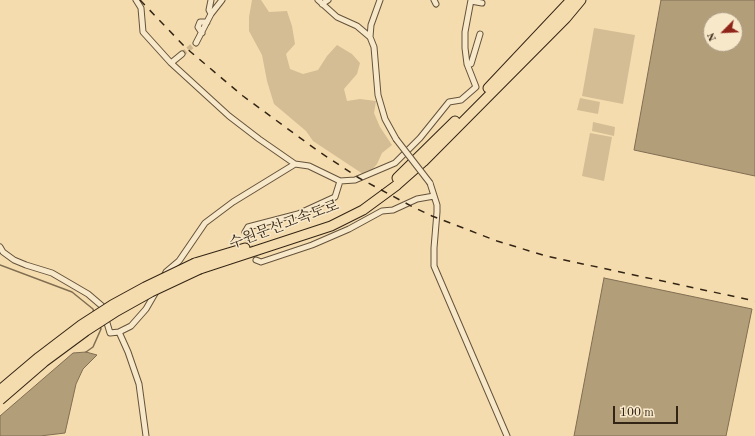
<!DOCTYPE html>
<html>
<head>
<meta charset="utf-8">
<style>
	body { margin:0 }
	#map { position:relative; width:755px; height:436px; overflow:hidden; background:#f5dcae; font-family:"Old Standard TT",serif }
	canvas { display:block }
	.north { position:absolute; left:703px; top:12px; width:40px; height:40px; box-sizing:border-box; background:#f8e8ca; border:1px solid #a99a82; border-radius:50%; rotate:246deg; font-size:11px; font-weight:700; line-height:16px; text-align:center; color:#332515 }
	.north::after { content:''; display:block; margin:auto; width:14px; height:18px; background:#8f2418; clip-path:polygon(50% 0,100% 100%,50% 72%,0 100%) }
	.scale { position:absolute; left:613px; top:406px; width:65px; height:18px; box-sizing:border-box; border:2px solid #332515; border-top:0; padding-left:5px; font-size:12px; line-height:14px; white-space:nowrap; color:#332515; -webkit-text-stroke:3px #f8e8ca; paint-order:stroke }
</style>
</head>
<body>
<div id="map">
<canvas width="755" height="436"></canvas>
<div class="north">N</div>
<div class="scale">100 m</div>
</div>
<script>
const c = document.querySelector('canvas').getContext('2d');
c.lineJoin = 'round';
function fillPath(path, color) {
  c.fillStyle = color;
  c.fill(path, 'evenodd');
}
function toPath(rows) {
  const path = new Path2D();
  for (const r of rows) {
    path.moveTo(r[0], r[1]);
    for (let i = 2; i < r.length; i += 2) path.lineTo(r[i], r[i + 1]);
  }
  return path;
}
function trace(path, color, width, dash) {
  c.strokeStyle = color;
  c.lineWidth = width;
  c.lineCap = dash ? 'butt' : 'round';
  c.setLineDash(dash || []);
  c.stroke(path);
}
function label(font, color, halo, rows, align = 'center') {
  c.font = font + ' "Old Standard TT","Noto Serif KR",serif';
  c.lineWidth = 3;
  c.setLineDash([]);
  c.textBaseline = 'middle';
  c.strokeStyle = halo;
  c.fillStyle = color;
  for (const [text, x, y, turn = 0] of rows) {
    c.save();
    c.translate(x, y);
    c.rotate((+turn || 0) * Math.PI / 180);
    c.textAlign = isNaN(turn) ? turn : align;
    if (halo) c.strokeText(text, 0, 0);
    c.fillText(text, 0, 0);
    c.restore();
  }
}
fillPath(toPath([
	[252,0,261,0,269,12,287,11,292,26,295,44,286,54,290,69,303,74,318,70,327,56,337,45,352,54,360,63,357,74,344,89,347,101,360,99,376,101,374,113,380,127,392,145,382,153,377,164,366,176,313,141,306,131,274,104,267,81,262,55,249,31,249,17],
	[594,28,635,35,623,104,582,96],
	[580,98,600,102,598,114,577,110],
	[593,122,615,127,614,136,592,131],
	[590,133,612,137,604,181,582,176]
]), '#d4bd94');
const water = toPath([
	[661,0,755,0,755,176,634,150,661,0],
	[711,20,735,20,735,44,711,44,711,20],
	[604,278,752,309,726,436,574,436,604,278],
	[86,352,97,355,83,369,76,384,65,433,40,436,0,436,0,416,73,353,86,352]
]);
fillPath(water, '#b39e7a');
trace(water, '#806e52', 1);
trace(toPath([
	[0,265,72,292,93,309,94,313],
	[86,352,93,347,101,329,100,326]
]), '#806e52', 1.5);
trace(toPath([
	[182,54,196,43],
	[245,232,256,260]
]), '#ceb78f', 5, [5, 2.5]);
const minor = toPath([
	[136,0,141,8,143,32,171,63,229,116,259,139,295,164,233,202,205,223,179,261,166,272,164,276],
	[211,0,209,10,211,14],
	[318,0,337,17,357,26,370,37,374,47,378,95,385,119,396,139],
	[434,0,436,4],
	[471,1,482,3],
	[322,4,328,0],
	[202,33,198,27,200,22,207,22],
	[370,37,371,25,380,0],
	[196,43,211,14,222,0],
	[171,63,182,54],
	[467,64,471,64,480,34],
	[295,164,309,166,340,181,355,180,395,163,420,138,449,102,461,100,476,87,467,64,465,48,465,32,471,0],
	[430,183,437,205,437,212,434,248,434,266,507,436],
	[245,232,248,227,298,214,335,197,340,181],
	[0,247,3,252,14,260,26,265,52,273,88,294,102,306,110,333,119,332,128,352,139,384,146,436],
	[256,260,261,262,312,245,349,229,382,211,393,210,417,199,434,196],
	[119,332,131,326,146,309,157,290]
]);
const motorway = toPath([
	[488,88,571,0],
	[397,178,455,121],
	[195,263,245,248],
	[200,269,331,226,363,210,397,185,423,162,566,18,581,0]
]);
trace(minor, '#64533b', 7);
trace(motorway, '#332515', 11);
trace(minor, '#f8e8ca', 5);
trace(motorway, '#f5dcae', 9);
trace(toPath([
	[140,0,186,48,243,96,318,151,359,178,413,207,432,216,497,241,546,256,755,301]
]), '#332515', 1.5, [7, 7]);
const minorBridge = toPath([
	[396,139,430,183]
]);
const motorwayBridge = toPath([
	[0,390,39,357,81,325,112,305,145,287,195,263],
	[0,400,44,362,86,331,117,311,151,292,200,269]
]);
trace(minorBridge, '#64533b', 7, []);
trace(motorwayBridge, '#332515', 11, []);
trace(minorBridge, '#f8e8ca', 5);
trace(motorwayBridge, '#f5dcae', 9);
label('15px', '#332515', '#f8e8ca', [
	["수원문산고속도로",284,225,-20]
]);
</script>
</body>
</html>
